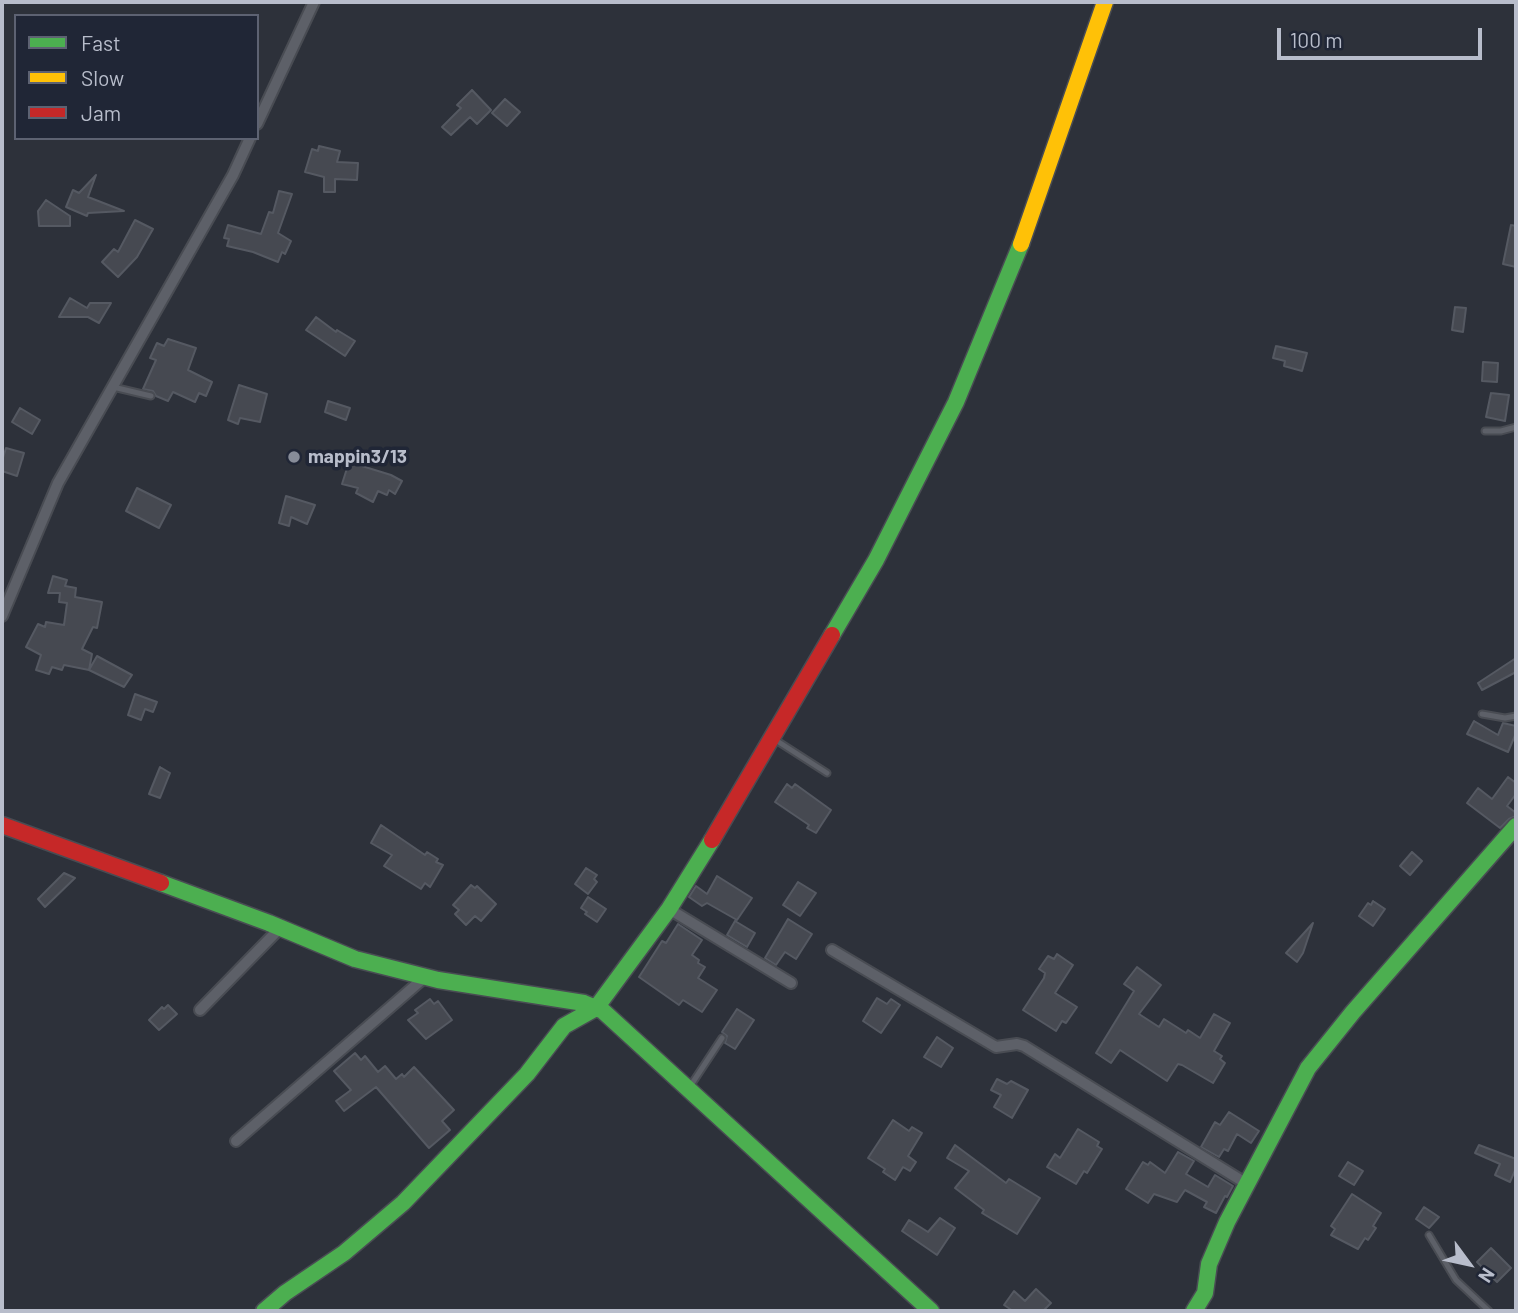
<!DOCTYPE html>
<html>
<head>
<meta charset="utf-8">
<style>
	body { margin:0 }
	#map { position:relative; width:1518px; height:1313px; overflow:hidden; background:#2d313a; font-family:Barlow,sans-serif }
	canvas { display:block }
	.frame { position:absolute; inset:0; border:4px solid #b8bdcb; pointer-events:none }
	.legend { position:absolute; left:14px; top:14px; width:245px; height:126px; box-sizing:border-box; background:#202636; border:2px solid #5d6272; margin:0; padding:9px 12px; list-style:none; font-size:21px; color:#b8bdcb }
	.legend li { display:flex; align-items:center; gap:14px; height:35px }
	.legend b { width:35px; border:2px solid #5d6272 }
	.north { position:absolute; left:1434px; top:1229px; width:70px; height:70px; -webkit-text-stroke:5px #202636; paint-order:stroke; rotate:123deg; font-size:19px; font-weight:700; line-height:28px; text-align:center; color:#b8bdcb }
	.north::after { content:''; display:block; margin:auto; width:24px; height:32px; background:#b8bdcb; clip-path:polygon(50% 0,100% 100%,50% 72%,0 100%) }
	.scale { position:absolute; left:1277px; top:28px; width:205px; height:32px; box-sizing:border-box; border:4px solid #b8bdcb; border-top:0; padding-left:9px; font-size:21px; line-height:24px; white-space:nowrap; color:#b8bdcb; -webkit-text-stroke:5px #202636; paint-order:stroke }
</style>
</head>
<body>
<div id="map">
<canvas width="1518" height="1313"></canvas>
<div class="frame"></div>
<ul class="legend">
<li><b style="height:9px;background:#4caf50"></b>Fast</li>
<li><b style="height:9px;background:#ffc107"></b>Slow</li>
<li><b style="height:9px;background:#c62828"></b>Jam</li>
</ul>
<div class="north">N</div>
<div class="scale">100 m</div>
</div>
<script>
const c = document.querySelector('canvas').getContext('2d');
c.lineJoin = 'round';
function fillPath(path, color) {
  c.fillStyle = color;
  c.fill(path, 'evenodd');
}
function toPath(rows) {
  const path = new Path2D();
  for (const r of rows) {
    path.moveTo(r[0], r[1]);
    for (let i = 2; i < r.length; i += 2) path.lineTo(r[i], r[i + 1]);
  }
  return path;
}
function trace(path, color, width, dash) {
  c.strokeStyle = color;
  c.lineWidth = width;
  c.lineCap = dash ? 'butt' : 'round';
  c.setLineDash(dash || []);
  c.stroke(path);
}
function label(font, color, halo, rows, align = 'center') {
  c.font = font + ' Barlow,sans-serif';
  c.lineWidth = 7;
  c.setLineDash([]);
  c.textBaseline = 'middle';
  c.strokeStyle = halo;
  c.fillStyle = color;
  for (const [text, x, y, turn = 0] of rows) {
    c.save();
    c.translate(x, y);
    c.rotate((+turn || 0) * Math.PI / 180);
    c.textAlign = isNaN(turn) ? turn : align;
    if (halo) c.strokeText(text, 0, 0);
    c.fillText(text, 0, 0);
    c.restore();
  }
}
const building = toPath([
	[472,90,491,110,477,124,470,117,451,135,442,127,461,108,457,105,472,90],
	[505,99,520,112,507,126,492,113,505,99],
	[319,146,340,151,337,162,358,163,357,180,335,179,335,192,324,192,324,177,305,172,312,149,318,151,319,146],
	[96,175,88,197,124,211,88,213,87,216,66,207,73,190,79,193,96,175],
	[279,191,292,194,278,233,291,241,285,254,282,252,278,262,253,252,227,246,229,239,224,238,228,225,261,234,269,212,273,213,279,191],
	[46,200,70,216,70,226,39,226,38,211,46,200],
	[135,220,153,229,137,257,118,277,102,262,114,249,118,252,135,220],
	[1511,225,1516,226,1516,267,1503,264,1511,225],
	[70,298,87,308,90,303,111,303,99,323,88,317,59,317,70,298],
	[1455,307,1466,308,1463,332,1452,330,1455,307],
	[316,317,336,332,337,330,355,341,345,356,306,330,316,317],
	[168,339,196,348,188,370,212,382,206,396,199,393,195,402,173,392,168,401,156,396,153,391,143,389,156,360,150,358,157,343,164,346,168,339],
	[1276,346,1307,353,1302,371,1284,366,1285,361,1273,358,1276,346],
	[1483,362,1498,363,1497,382,1482,381,1483,362],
	[239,385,267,394,260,422,240,418,238,424,228,420,239,385],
	[1491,393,1509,395,1505,421,1486,417,1491,393],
	[328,401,350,408,346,420,325,412,328,401],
	[20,408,40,420,32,434,12,422,20,408],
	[6,448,24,453,17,476,2,471,2,461,6,448],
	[349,462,391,475,402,481,395,494,389,490,387,495,378,491,373,502,356,493,358,488,342,484,349,462],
	[137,488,171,505,159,528,126,511,137,488],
	[286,496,315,505,307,524,291,517,289,526,279,523,286,496],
	[53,576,67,580,65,586,76,588,75,597,102,602,97,628,93,627,82,649,92,654,89,670,64,665,62,670,52,667,49,674,36,670,41,655,26,647,38,624,45,627,46,622,64,625,67,603,59,602,60,593,48,593,53,576],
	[97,656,132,675,124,687,89,670,97,656],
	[1516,658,1516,672,1482,690,1478,683,1516,658],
	[135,694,157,702,153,712,145,709,141,720,128,715,135,694],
	[1474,721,1498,735,1503,723,1516,726,1516,733,1508,752,1467,734,1474,721],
	[160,767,170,773,160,798,149,794,160,767],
	[1508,777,1516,783,1516,794,1507,806,1516,813,1516,816,1509,819,1500,828,1467,803,1478,788,1492,799,1508,777],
	[787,784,792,788,795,784,831,810,816,833,807,828,809,825,775,802,787,784],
	[381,825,425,855,427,852,438,859,436,862,443,865,430,887,425,883,421,889,384,866,392,855,371,843,381,825],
	[1412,852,1422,861,1410,875,1400,866,1412,852],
	[586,868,597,875,594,879,597,882,588,894,575,884,586,868],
	[64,873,75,878,45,907,38,899,64,873],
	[717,876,752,898,737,920,707,903,702,906,689,897,696,886,707,894,717,876],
	[798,882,816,893,800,916,783,905,798,882],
	[471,885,475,888,477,886,496,904,481,921,475,916,466,925,455,914,459,910,453,905,471,885],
	[588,897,606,909,597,922,585,914,587,912,581,908,588,897],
	[1373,901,1385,909,1373,926,1359,916,1368,903,1371,905,1373,901],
	[788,919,812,934,796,959,785,952,776,965,765,958,788,919],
	[735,921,755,933,747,947,727,935,735,921],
	[1313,923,1303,953,1297,962,1286,953,1313,923],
	[678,924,702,940,692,955,699,960,698,963,705,967,698,978,717,990,702,1012,683,1000,679,1005,639,977,662,941,666,943,678,924],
	[1057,954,1073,965,1055,993,1077,1007,1066,1023,1062,1021,1056,1031,1023,1010,1044,978,1045,973,1039,969,1048,956,1054,959,1057,954],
	[1137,967,1161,985,1139,1014,1159,1027,1164,1019,1186,1033,1188,1030,1200,1038,1214,1014,1230,1023,1214,1051,1222,1056,1220,1059,1225,1063,1213,1083,1182,1065,1178,1064,1167,1081,1120,1050,1111,1063,1096,1053,1134,991,1124,984,1137,967],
	[877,998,887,1004,891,999,900,1005,881,1033,863,1021,877,998],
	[430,999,434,1004,438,1001,452,1020,426,1039,408,1020,418,1013,415,1010,430,999],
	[168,1005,177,1014,159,1030,149,1020,162,1007,164,1009,168,1005],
	[737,1009,754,1020,735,1049,725,1043,727,1036,722,1032,737,1009],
	[937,1037,953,1048,941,1067,924,1057,937,1037],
	[355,1053,361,1060,365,1056,378,1072,385,1066,396,1079,402,1074,404,1077,414,1067,454,1110,442,1121,450,1130,429,1148,376,1087,344,1111,336,1101,351,1090,334,1071,355,1053],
	[997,1079,1007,1084,1011,1081,1028,1090,1012,1118,994,1107,1001,1095,991,1090,997,1079],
	[1229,1112,1259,1131,1251,1143,1237,1134,1228,1151,1224,1149,1219,1157,1201,1147,1215,1122,1220,1125,1229,1112],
	[893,1120,909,1131,912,1127,922,1133,908,1156,916,1162,910,1171,903,1167,895,1180,883,1172,885,1169,868,1158,893,1120],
	[1078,1129,1099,1142,1097,1146,1102,1149,1087,1173,1084,1171,1076,1184,1047,1167,1055,1154,1060,1158,1078,1129],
	[955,1145,1006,1183,1009,1179,1040,1198,1017,1234,982,1213,984,1210,955,1188,969,1171,947,1158,955,1145],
	[1479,1145,1516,1159,1516,1168,1510,1182,1495,1175,1500,1164,1475,1153,1479,1145],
	[1178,1152,1194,1161,1186,1174,1208,1187,1215,1175,1233,1186,1227,1197,1225,1196,1216,1213,1204,1207,1207,1202,1185,1190,1177,1202,1154,1194,1148,1203,1126,1189,1143,1162,1148,1165,1150,1162,1165,1173,1178,1152],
	[1348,1162,1363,1171,1354,1185,1339,1176,1348,1162],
	[1352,1194,1381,1213,1373,1226,1376,1228,1368,1240,1365,1238,1358,1249,1331,1235,1335,1229,1331,1226,1352,1194],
	[1424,1207,1439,1217,1429,1228,1416,1219,1424,1207],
	[940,1218,955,1228,937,1255,902,1231,909,1220,928,1232,940,1218],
	[1491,1248,1511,1268,1497,1282,1477,1262,1491,1248],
	[1036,1289,1051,1303,1043,1311,1013,1311,1004,1305,1014,1291,1025,1301,1036,1289]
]);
fillPath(building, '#464951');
trace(building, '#555962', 2);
const lane = toPath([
	[113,387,151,396],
	[1485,431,1501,431,1516,427],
	[1482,714,1505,718,1516,716],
	[774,739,827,773],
	[689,1088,722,1038],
	[1429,1235,1456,1280,1489,1311]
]);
const street = toPath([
	[257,124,314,2],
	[2,616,58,483,233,175,250,138],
	[669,909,791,983],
	[832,950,996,1047,1017,1044,1024,1046,1247,1184],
	[200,1010,280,928],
	[236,1141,425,977]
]);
const fast = toPath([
	[832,635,876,560,956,402,1021,244],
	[161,883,269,923,355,959,438,980,584,1003,603,1011,931,1311],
	[264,1311,285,1293,344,1253,403,1203,527,1074,564,1026,596,1008,669,909,712,840],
	[1194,1311,1205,1293,1209,1264,1227,1222,1308,1068,1353,1012,1516,826]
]);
const slow = toPath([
	[1021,244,1105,2]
]);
const jam = toPath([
	[2,825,161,883],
	[712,840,832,635]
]);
trace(lane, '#494c53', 9);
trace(street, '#494c53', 14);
trace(fast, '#494c53', 19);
trace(slow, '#494c53', 19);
trace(jam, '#494c53', 19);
trace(lane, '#5d6068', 5);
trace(street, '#5d6068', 10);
trace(fast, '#4caf50', 16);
trace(slow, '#ffc107', 16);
trace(jam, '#c62828', 16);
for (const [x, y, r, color] of [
	[294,457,7,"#878c98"]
]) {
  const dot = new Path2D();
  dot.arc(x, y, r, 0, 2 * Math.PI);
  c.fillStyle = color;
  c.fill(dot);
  trace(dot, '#202636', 2.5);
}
label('bold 19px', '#b8bdcb', '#202636', [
	["mappin3/13",308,457]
], 'left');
</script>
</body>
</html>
